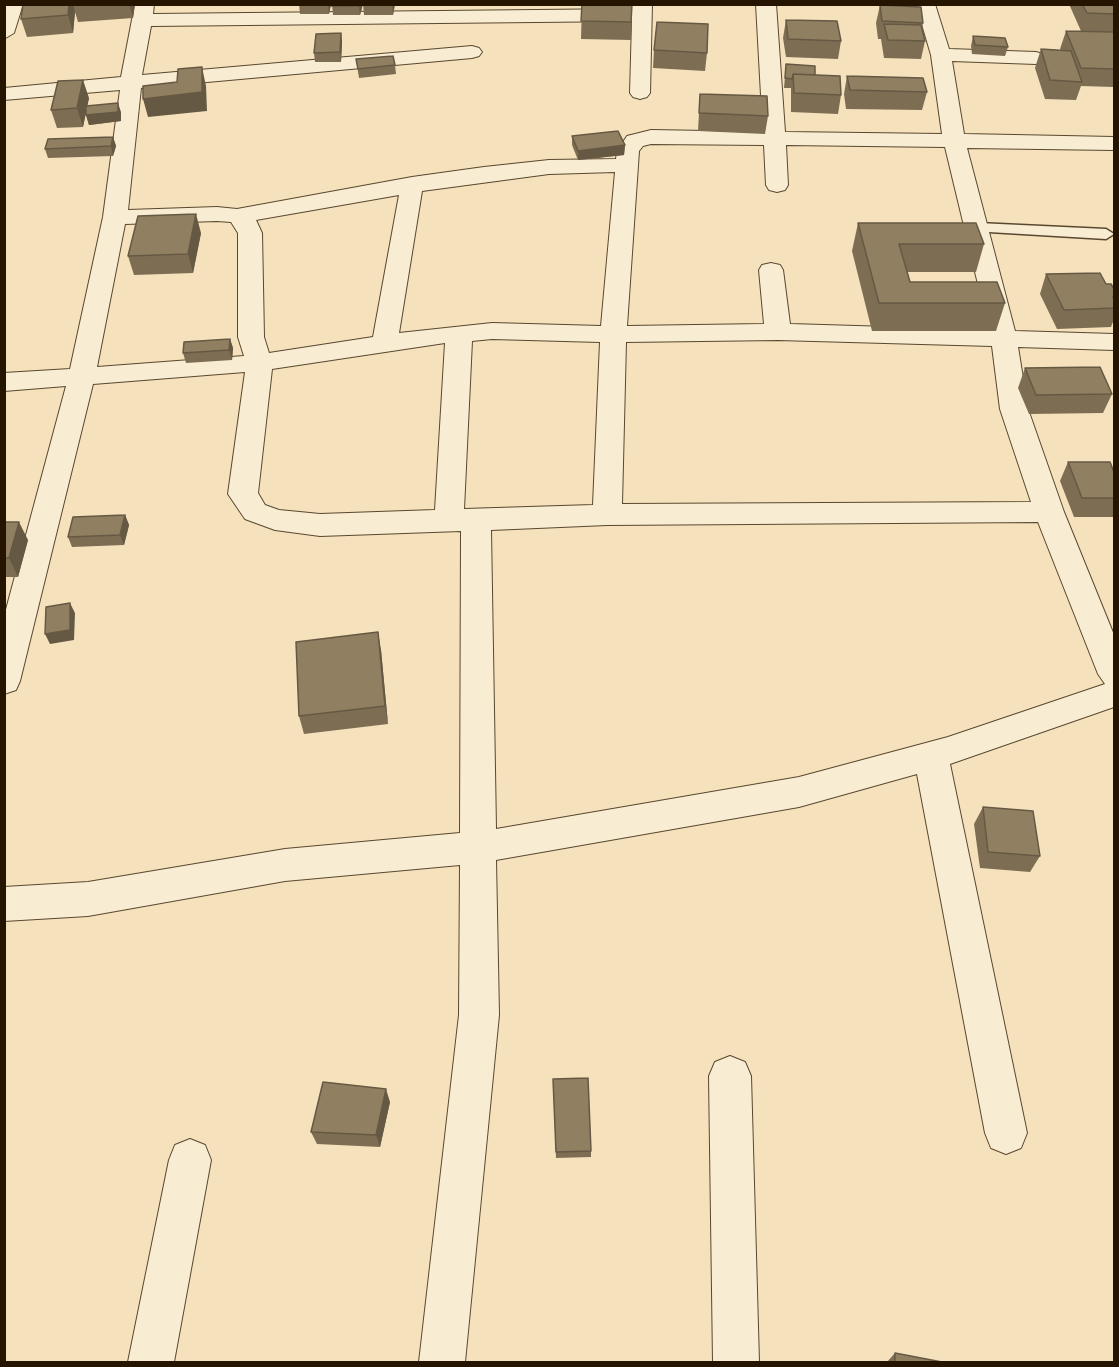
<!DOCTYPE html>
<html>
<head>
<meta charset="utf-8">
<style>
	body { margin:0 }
	#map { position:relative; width:1119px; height:1367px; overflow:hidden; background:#f5e1bb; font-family:"IM FELL French Canon",serif }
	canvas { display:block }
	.frame { position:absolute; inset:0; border:6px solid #251500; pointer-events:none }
</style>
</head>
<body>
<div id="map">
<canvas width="1119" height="1367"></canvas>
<div class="frame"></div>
</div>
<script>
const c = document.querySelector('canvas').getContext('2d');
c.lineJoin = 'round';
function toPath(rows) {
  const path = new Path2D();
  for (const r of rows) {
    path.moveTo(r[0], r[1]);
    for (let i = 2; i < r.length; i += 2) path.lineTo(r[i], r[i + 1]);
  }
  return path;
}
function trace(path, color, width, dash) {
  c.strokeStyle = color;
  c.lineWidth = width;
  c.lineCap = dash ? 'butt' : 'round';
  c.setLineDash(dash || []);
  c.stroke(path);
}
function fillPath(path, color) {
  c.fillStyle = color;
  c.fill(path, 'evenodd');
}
const lane = toPath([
	[978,223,1106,229,1114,234,1106,239,972,231,970,228,978,223]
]);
const street = toPath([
	[4,4,23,4,14,33,4,39,4,4],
	[135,4,154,4,153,14,632,9,632,4,652,4,650,93,647,97,640,99,633,97,630,93,632,21,151,26,142,75,472,46,479,48,482,52,479,56,472,58,141,88,128,210,217,207,237,209,412,177,484,167,549,160,616,159,617,151,627,136,651,130,763,132,756,4,776,4,785,132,942,134,931,55,916,4,935,4,949,49,1036,52,1043,54,1046,58,1043,62,1036,64,952,61,964,134,1114,137,1114,150,967,148,1015,331,1114,334,1114,350,1018,347,1028,409,1064,512,1114,635,1114,707,950,764,1027,1133,1021,1148,1006,1154,991,1148,985,1133,917,774,799,807,496,860,499,1015,465,1362,419,1362,459,1015,460,865,285,881,88,916,4,921,4,887,88,882,285,849,460,833,461,531,320,536,275,530,245,519,228,494,245,372,93,384,20,681,16,690,4,694,4,617,66,386,4,391,4,373,70,369,103,217,120,90,4,100,4,88,121,77,135,4],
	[651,144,764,145,766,185,769,190,777,192,785,190,788,185,786,145,945,147,989,330,790,324,783,270,780,265,771,263,762,265,759,270,764,324,627,326,639,151,643,146,651,144],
	[615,172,601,326,492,323,399,333,422,191,549,174,615,172],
	[399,195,373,337,269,353,264,337,262,233,256,220,399,195],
	[217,221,231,222,238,233,238,337,244,356,97,367,125,224,217,221],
	[492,339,600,342,593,505,464,509,472,341,492,339],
	[778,340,992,346,1000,409,1031,502,622,504,626,342,778,340],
	[445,343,435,510,320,514,279,510,265,505,258,493,272,369,445,343],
	[1038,522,1098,674,1105,684,948,737,799,777,496,829,491,530,607,525,1038,522],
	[730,1056,745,1062,751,1076,759,1362,713,1362,709,1076,715,1062,730,1056],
	[190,1139,205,1145,211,1160,174,1362,128,1362,169,1160,175,1145,190,1139]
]);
trace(lane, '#59482f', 3);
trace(street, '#59482f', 2);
fillPath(lane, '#f8ecd3');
fillPath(street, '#f8ecd3');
fillPath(toPath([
	[23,4,135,4,133,18,78,22,75,12,73,33,27,37,21,19],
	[299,4,331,4,329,14,300,14],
	[332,4,363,4,360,15,333,15],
	[363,4,395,4,393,15,364,15],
	[582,4,632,4,631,40,581,39],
	[1069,4,1114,4,1114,32,1081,31],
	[880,5,923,23,922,28,925,41,921,59,884,58,881,39,878,39,876,23],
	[786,20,841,41,838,59,786,57,783,38],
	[1066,31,1114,32,1114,87,1081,86,1076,100,1045,99,1035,68,1041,49,1061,50,1060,49],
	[341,33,342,42,341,62,315,62,314,53],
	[973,36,1008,47,1005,56,972,54,971,46],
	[654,50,707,53,705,71,653,68],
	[356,59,395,65,396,74,359,78],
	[786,64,815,75,841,95,838,114,791,112,791,88,784,88],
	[847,76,927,92,922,110,846,109,844,94],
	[700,94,768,116,765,134,698,131],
	[89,98,87,106,121,112,121,121,89,125,86,115,86,112,83,127,57,128,51,110],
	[572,136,625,145,624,155,578,160,572,145],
	[113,137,116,146,113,156,48,158,45,149],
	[858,223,984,244,976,272,907,272,910,282,1005,303,996,331,872,331,852,251],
	[201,233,193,273,134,275,128,256],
	[1046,274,1106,284,1114,289,1114,319,1111,327,1057,329,1040,294],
	[230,339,233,348,232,360,186,363,183,353],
	[1025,368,1112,394,1103,413,1029,414,1018,388],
	[1068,462,1114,472,1114,517,1074,517,1060,481],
	[125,515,129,525,124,545,72,547,68,537],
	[4,522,28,540,18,577,4,577],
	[381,650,388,724,304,734,299,716],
	[983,807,1040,856,1030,872,980,868,974,824],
	[553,1079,591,1151,591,1157,556,1158],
	[390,1102,380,1147,317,1144,311,1132],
	[895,1353,942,1362,887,1362]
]), '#7d6d53');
fillPath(toPath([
	[69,4,73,4,75,12,73,33,68,15],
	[129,4,135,4,133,18],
	[328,4,331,4,329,14],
	[359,4,363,4,360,15,359,6],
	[392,4,395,4,393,15],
	[341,33,342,42,341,62,340,52],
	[202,67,206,86,207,111,148,117,143,99,202,92],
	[83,80,89,98,83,127,77,108],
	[118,103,121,112,121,121,89,125,86,115],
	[113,137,116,146,113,156,111,146],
	[625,145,624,155,578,160,578,151],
	[196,214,201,233,193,273,188,254],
	[230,339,233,348,232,360,229,350],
	[125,515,129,525,124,545,120,535],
	[19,522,28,540,18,577,9,558],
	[70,603,75,613,74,640,50,644,45,634],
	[378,632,381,650,388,724,385,706],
	[386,1089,390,1102,380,1147,376,1135]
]), '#665944');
const building = toPath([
	[23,4,69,4,68,15,21,19,23,4],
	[332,4,359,4,359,6,331,6,332,4],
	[582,4,632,4,631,22,581,21,582,4],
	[1082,4,1114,4,1114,14,1087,13,1082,4],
	[880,5,921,7,923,23,882,21,880,5],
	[786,20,837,21,841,41,788,39,786,20],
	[657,22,708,24,707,53,654,50,657,22],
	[884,24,921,25,925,41,888,40,884,24],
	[1066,31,1114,32,1114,69,1081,68,1066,31],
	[341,33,340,52,314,53,316,34,341,33],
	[973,36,1005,38,1008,47,975,45,973,36],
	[1041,49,1071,51,1082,82,1050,80,1041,49],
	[393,56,395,65,358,69,356,59,393,56],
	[786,64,815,66,815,75,793,74,792,79,785,78,786,64],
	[202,67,202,92,143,99,143,86,177,82,178,69,202,67],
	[793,74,840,76,841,95,794,93,793,74],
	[847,76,923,78,927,92,850,90,847,76],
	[83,80,77,108,51,110,58,81,83,80],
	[700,94,767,96,768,116,699,113,700,94],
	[118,103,118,112,86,115,86,106,118,103],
	[618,131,625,145,578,151,572,136,618,131],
	[113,137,111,146,45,149,48,139,113,137],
	[196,214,188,254,128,256,138,216,196,214],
	[858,223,976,223,984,244,899,244,910,282,997,282,1005,303,879,303,858,223],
	[1100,273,1106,284,1111,284,1114,289,1114,296,1113,297,1114,299,1114,308,1064,310,1046,274,1100,273],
	[230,339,229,350,183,353,184,342,230,339],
	[1100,367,1112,394,1036,395,1025,368,1100,367],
	[1068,462,1110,462,1114,472,1114,498,1082,498,1068,462],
	[125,515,120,535,68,537,73,517,125,515],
	[4,522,19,522,9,558,4,558,4,522],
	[70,603,70,630,45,634,46,607,70,603],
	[378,632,385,706,299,716,296,642,378,632],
	[983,807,1033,811,1040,856,988,852,983,807],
	[588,1078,591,1151,556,1152,553,1079,588,1078],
	[323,1082,386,1089,376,1135,311,1132,323,1082],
	[895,1353,942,1362,895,1362,895,1353]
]);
fillPath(building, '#917f61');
trace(building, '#665944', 1.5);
</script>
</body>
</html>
